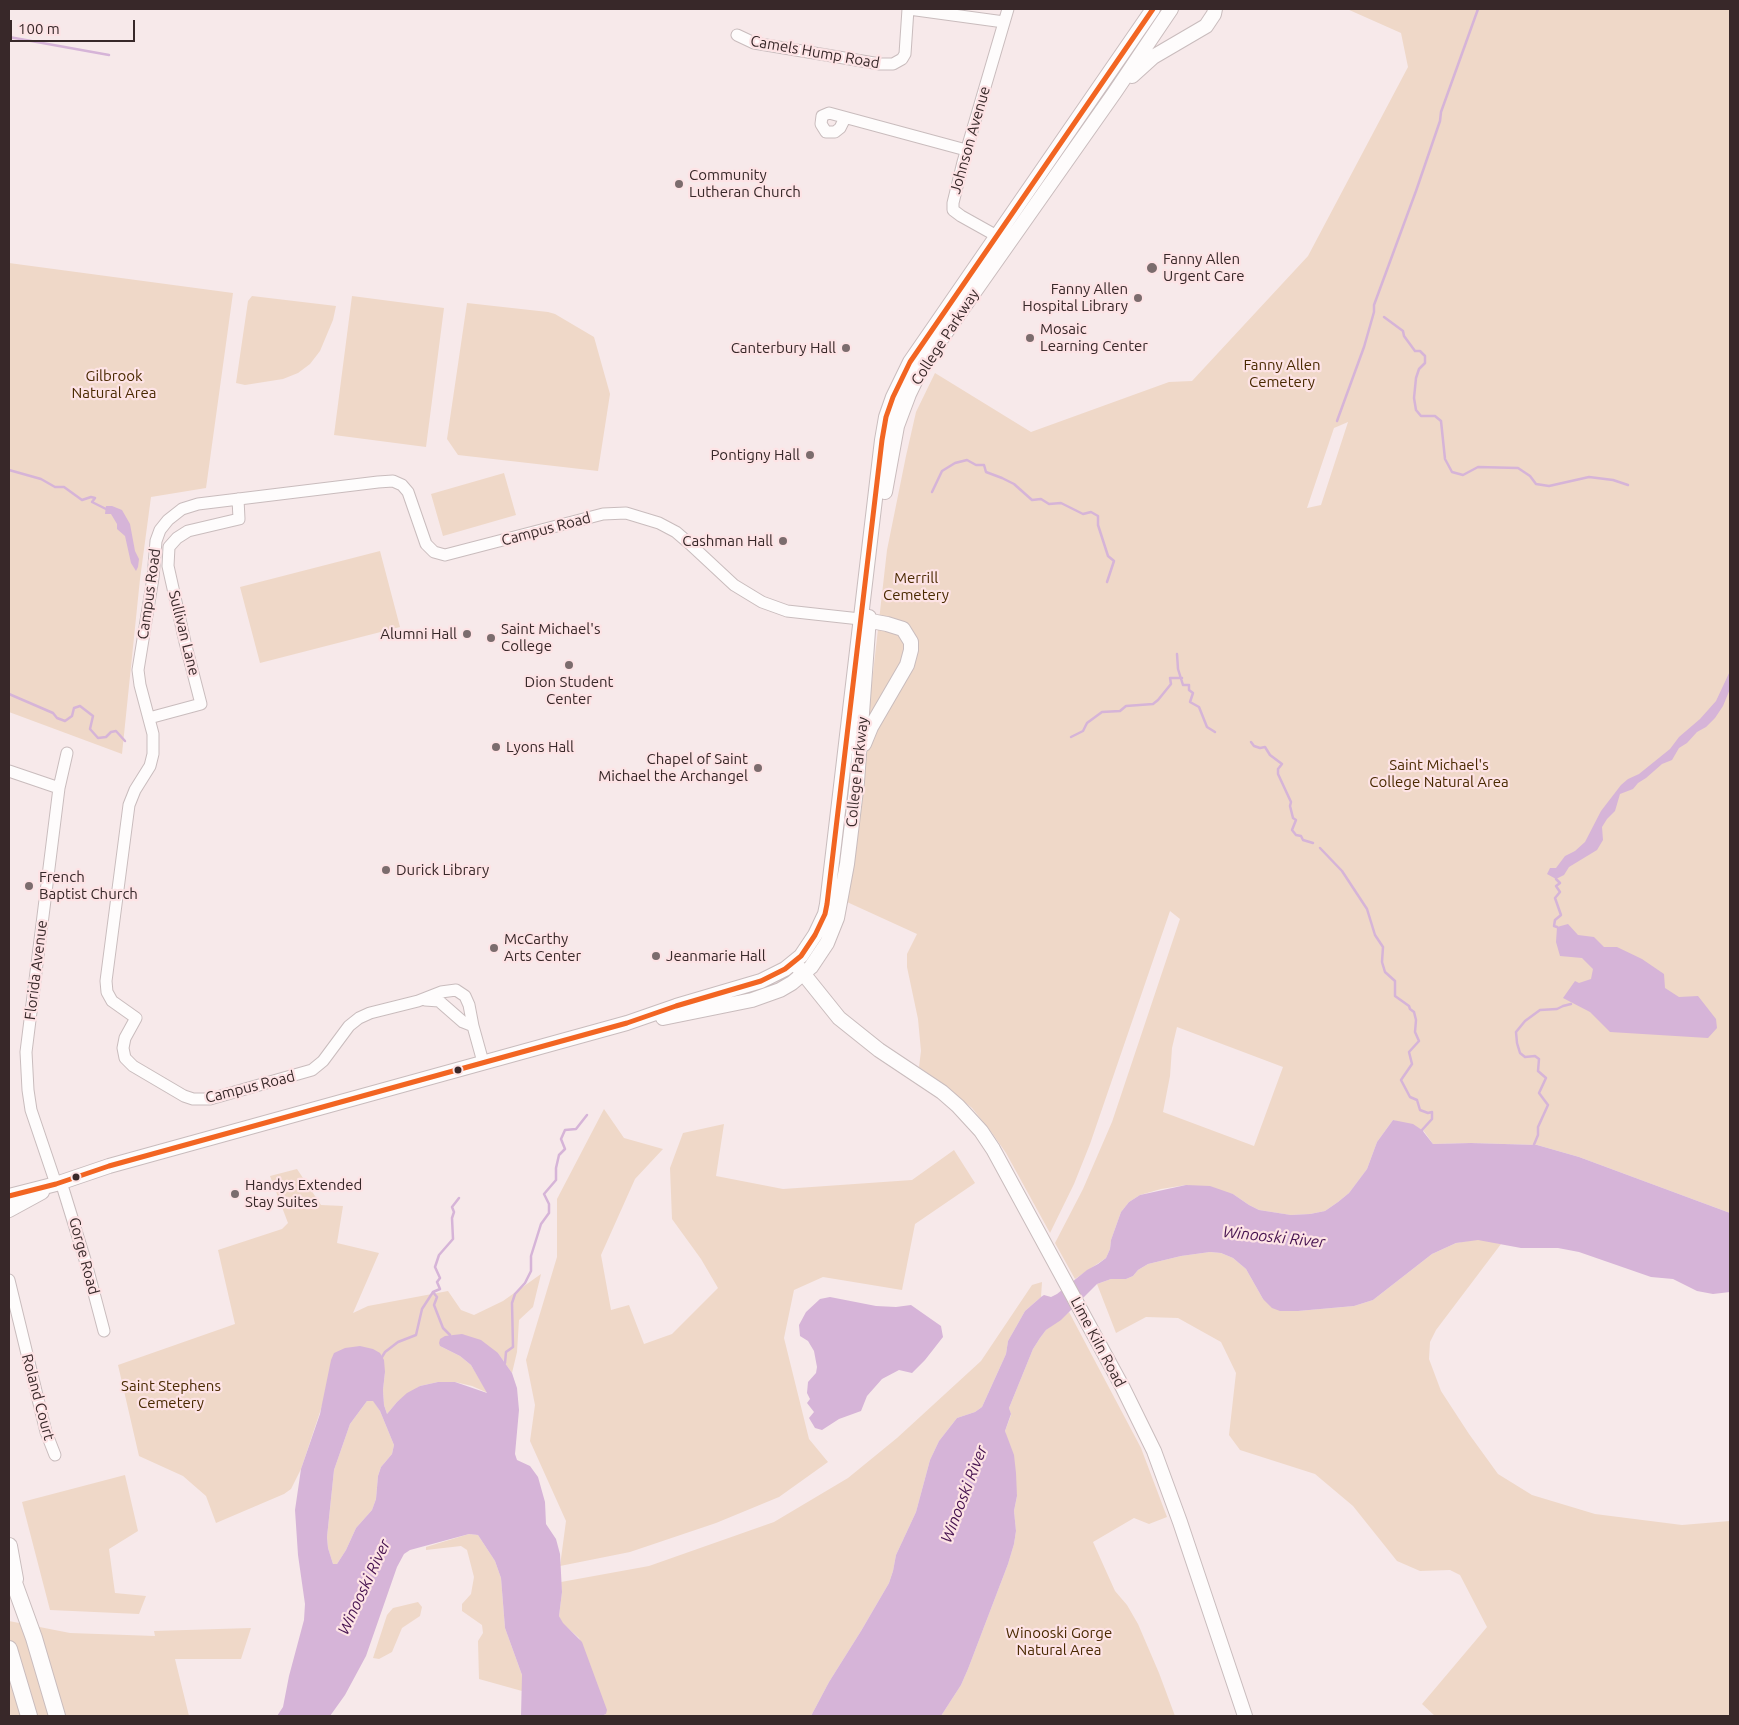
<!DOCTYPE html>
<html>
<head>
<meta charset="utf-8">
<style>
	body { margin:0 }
	#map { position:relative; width:1739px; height:1725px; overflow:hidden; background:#f7e9ea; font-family:Ubuntu,sans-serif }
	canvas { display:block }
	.frame { position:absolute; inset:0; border:10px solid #382829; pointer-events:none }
	.scale { position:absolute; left:10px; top:20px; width:125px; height:22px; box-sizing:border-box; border:2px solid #382829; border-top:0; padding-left:6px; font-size:15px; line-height:18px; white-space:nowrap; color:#382829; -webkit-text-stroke:4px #fde3e5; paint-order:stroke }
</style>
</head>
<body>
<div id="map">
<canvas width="1739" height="1725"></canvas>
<div class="frame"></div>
<div class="scale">100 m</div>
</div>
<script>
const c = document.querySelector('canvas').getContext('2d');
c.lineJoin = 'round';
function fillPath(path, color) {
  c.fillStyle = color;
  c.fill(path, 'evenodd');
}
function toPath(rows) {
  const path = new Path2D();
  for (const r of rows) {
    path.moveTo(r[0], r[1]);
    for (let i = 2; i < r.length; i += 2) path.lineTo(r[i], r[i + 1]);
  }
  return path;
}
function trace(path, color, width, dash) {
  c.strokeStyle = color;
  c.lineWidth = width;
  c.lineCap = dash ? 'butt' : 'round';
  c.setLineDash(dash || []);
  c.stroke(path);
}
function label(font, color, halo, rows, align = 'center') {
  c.font = font + ' Ubuntu,sans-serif';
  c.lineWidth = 4.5;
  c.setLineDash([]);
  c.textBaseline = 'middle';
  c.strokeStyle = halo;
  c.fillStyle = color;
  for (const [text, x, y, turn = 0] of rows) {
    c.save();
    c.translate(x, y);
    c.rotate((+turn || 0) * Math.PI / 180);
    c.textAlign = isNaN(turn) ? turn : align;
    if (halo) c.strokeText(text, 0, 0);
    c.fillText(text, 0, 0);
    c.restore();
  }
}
fillPath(toPath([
	[1347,9,1730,9,1730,1213,1579,1157,1537,1145,1471,1143,1433,1144,1423,1130,1393,1120,1377,1142,1367,1169,1349,1193,1338,1202,1325,1211,1310,1214,1291,1215,1259,1210,1249,1205,1233,1194,1186,1185,1161,1189,1140,1195,1129,1202,1121,1212,1111,1240,1110,1249,1106,1258,1075,1279,1055,1243,1083,1189,1112,1122,1180,919,1170,911,1090,1144,1074,1184,1050,1233,1006,1153,992,1133,972,1108,944,1085,919,1067,921,1051,918,1019,907,967,907,954,917,934,847,902,887,550,906,456,916,412,935,373,1031,432,1169,382,1192,381,1308,256,1408,67,1401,33],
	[1348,422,1321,505,1307,508,1334,428],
	[1177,1027,1283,1067,1254,1146,1163,1112,1170,1076,1172,1048],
	[9,263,233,293,206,488,151,497,140,579,122,754,9,712],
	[252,296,336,306,333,320,320,351,310,364,298,373,283,379,245,385,236,383,248,301],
	[352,296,444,308,426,447,334,435],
	[467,303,548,312,555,314,594,337,610,394,598,471,458,455,447,439],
	[504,473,516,515,443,536,431,494],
	[380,551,400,627,260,663,240,587],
	[604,1109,624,1138,663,1149,635,1179,601,1255,611,1310,629,1305,644,1344,672,1334,718,1288,701,1259,672,1219,670,1168,683,1133,724,1124,716,1176,783,1189,912,1180,954,1150,975,1183,915,1224,902,1290,823,1277,794,1290,784,1338,809,1439,828,1462,779,1497,716,1523,630,1552,560,1566,566,1521,530,1441,535,1405,526,1360,557,1257,557,1199],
	[297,1169,321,1205,343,1206,337,1243,379,1253,353,1313,368,1306,448,1291,461,1310,474,1315,503,1301,541,1274,533,1307,519,1320,517,1352,512,1373,498,1353,440,1346,460,1356,471,1365,488,1393,472,1386,455,1382,438,1382,420,1386,397,1402,387,1414,384,1405,383,1390,385,1372,324,1400,301,1469,291,1489,284,1494,216,1523,206,1496,183,1476,139,1456,118,1365,235,1324,218,1250,282,1229,288,1223,270,1176],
	[1478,1239,1501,1244,1436,1330,1430,1342,1429,1359,1441,1391,1469,1434,1498,1474,1532,1495,1595,1514,1682,1525,1730,1521,1730,1716,1435,1716,1422,1704,1487,1627,1460,1575,1450,1570,1420,1571,1397,1561,1353,1506,1315,1474,1240,1450,1229,1435,1236,1373,1221,1342,1178,1318,1146,1317,1116,1333,1097,1284,1111,1279,1126,1279,1133,1276,1138,1270,1148,1264,1181,1256,1210,1252,1221,1253,1233,1258,1246,1269,1263,1299,1298,1311,1354,1306,1373,1300,1432,1254,1456,1243],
	[1042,1282,1041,1297,1025,1311,1008,1341,1006,1354,982,1407,975,1412,957,1418,939,1441,930,1460,916,1512,896,1555,893,1571,889,1583,861,1631,829,1682,811,1716,601,1716,606,1714,579,1638,562,1623,559,1616,562,1592,561,1582,649,1566,774,1522,848,1478,897,1438,981,1361,1032,1285],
	[1069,1312,1141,1448,1167,1517,1149,1524,1134,1518,1093,1542,1115,1591,1127,1605,1138,1624,1159,1673,1175,1716,941,1716,961,1685,968,1669,1008,1564,1014,1544,1016,1531,1014,1511,1017,1496,1005,1431,1011,1415,1009,1408,1033,1349,1040,1338,1046,1330],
	[373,1400,380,1411,394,1445,392,1454,381,1467,378,1476,376,1499,372,1510,356,1528,346,1550,337,1564,333,1564,328,1548,327,1537,334,1470,350,1424,367,1401],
	[125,1475,138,1531,109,1549,115,1593,146,1596,139,1614,50,1610,22,1502],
	[469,1534,478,1535,495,1561,501,1578,505,1628,522,1675,522,1691,479,1679,478,1641,483,1633,482,1625,462,1611,462,1604,471,1594,474,1577,467,1550,461,1546,426,1550,426,1547],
	[418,1602,422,1607,420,1616,402,1628,392,1652,379,1659,373,1658,387,1615,393,1608],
	[9,1621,70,1633,155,1636,154,1631,251,1628,241,1659,175,1659,189,1716,9,1716]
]), '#efd8c8');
fillPath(toPath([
	[106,506,112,506,122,510,130,524,135,551,139,559,138,567,136,571,131,563,125,536,117,529,117,524,111,514,105,514],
	[1730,671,1730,689,1723,706,1715,718,1706,727,1697,732,1687,743,1679,748,1672,760,1662,764,1646,778,1638,783,1633,789,1620,794,1615,811,1607,819,1602,827,1603,840,1597,850,1569,867,1564,875,1556,879,1547,874,1550,868,1556,868,1565,856,1575,851,1585,842,1601,811,1621,785,1628,779,1639,774,1670,749,1679,737,1700,719,1716,701],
	[1568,924,1578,935,1594,937,1604,947,1617,947,1642,959,1664,974,1665,988,1679,997,1698,996,1716,1019,1717,1028,1708,1038,1610,1032,1590,1012,1563,998,1575,981,1579,983,1591,979,1593,969,1582,958,1560,956,1556,942,1557,927],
	[1393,1120,1413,1124,1422,1130,1433,1144,1471,1143,1537,1145,1579,1157,1730,1213,1730,1292,1713,1294,1697,1291,1673,1279,1651,1277,1579,1252,1558,1248,1521,1248,1478,1240,1456,1243,1432,1254,1373,1300,1354,1306,1298,1311,1280,1311,1272,1308,1263,1299,1246,1269,1233,1258,1221,1253,1210,1252,1181,1256,1148,1264,1138,1270,1133,1276,1126,1279,1111,1279,1097,1284,1061,1320,1046,1330,1040,1338,1033,1349,1009,1408,1011,1414,1005,1431,1014,1455,1016,1473,1017,1496,1014,1511,1016,1531,1014,1544,1008,1564,968,1669,961,1685,941,1716,811,1716,829,1682,861,1631,889,1583,893,1571,896,1555,916,1512,930,1460,939,1441,957,1418,975,1412,982,1407,1006,1354,1008,1341,1025,1311,1041,1297,1044,1295,1051,1297,1057,1294,1087,1270,1098,1264,1106,1258,1110,1249,1111,1240,1121,1212,1129,1202,1140,1195,1186,1185,1210,1186,1233,1194,1249,1205,1259,1210,1291,1215,1310,1214,1325,1211,1338,1202,1349,1193,1367,1169,1377,1142],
	[830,1297,876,1306,896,1307,911,1305,941,1326,943,1337,925,1360,912,1373,899,1370,882,1379,867,1396,861,1411,839,1419,822,1430,815,1428,809,1418,814,1412,807,1403,810,1399,807,1393,808,1382,816,1373,817,1367,814,1351,808,1341,800,1336,799,1325,806,1312,820,1299],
	[462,1334,481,1340,498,1353,512,1373,517,1388,519,1410,515,1454,517,1460,530,1466,538,1477,545,1502,546,1524,556,1539,560,1554,562,1592,559,1616,563,1623,582,1642,607,1710,606,1714,601,1716,521,1716,522,1675,505,1628,501,1578,495,1561,478,1535,469,1534,410,1550,404,1554,397,1567,366,1656,345,1695,330,1716,277,1716,283,1707,289,1676,304,1620,305,1604,298,1555,295,1510,301,1469,320,1414,331,1360,334,1353,345,1348,360,1346,373,1349,380,1353,384,1360,385,1372,383,1390,384,1405,387,1414,397,1402,407,1393,420,1386,438,1382,455,1382,487,1393,471,1365,460,1356,440,1346,439,1343,440,1339,445,1336],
	[373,1401,380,1411,394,1445,392,1454,381,1467,378,1476,376,1499,372,1510,356,1528,346,1550,337,1564,333,1564,328,1548,327,1537,334,1470,350,1424,367,1401]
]), '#d6b4d8');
trace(toPath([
	[9,37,109,55],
	[1384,317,1403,331,1404,336,1415,351,1420,351,1425,356,1425,363,1419,369,1416,378,1414,398,1416,410,1421,416,1435,416,1441,421,1445,459,1452,472,1463,475,1478,467,1518,468,1530,476,1536,484,1549,486,1589,477,1613,480,1628,485],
	[1337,421,1364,347,1374,312,1374,305,1416,191,1440,121,1441,112,1478,9],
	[9,470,41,479,55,487,64,487,82,500,91,497,95,498,92,502,106,509],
	[932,492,942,471,955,463,967,460,976,465,984,465,986,472,1002,478,1014,484,1032,500,1041,499,1049,504,1061,503,1083,514,1091,512,1098,516,1098,525,1108,556,1114,561,1107,582],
	[1177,654,1178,669,1183,685,1189,685,1189,690,1193,693,1190,702,1199,707,1207,727,1215,732],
	[9,694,53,713,57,718,65,721,72,716,74,708,80,706,93,716,90,729,98,738,106,737,111,732,116,731,125,741],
	[1071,737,1083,731,1087,723,1102,712,1120,711,1126,706,1153,704,1158,700,1171,684,1170,678,1182,678],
	[1251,742,1254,746,1260,748,1265,747,1270,755,1282,764,1278,769,1278,774,1291,802,1290,806,1293,818,1296,820,1292,830,1296,835,1301,836,1303,840,1313,843],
	[1320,848,1342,871,1367,909,1375,935,1383,947,1382,962,1385,972,1395,981,1395,996,1409,1006,1410,1009,1414,1012,1416,1020,1415,1032,1419,1041,1409,1052,1412,1064,1401,1080,1410,1097,1417,1100,1420,1110,1428,1113,1432,1112,1432,1119,1422,1130,1422,1133],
	[1556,879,1560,883,1556,886,1560,892,1555,898,1561,915,1555,920,1554,926,1557,927],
	[1533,1147,1538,1135,1538,1127,1548,1105,1539,1093,1546,1078,1538,1071,1539,1059,1535,1056,1525,1057,1520,1053,1517,1043,1516,1032,1525,1021,1540,1010,1557,1009,1563,1006,1571,1004],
	[433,1292,437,1297,434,1305,443,1328,450,1335],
	[382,1357,385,1352,398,1342,416,1335,422,1309,433,1292,440,1289,437,1282,440,1278,435,1267,439,1255,453,1239,452,1218,454,1212,452,1207,459,1198],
	[505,1363,506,1352,513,1347,512,1303,515,1294,525,1283,531,1271,531,1256,541,1224,549,1213,549,1204,544,1194,556,1180,556,1168,559,1155,565,1149,561,1139,565,1130,576,1129,587,1115]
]), '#d6b4d8', 2.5);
const minor = toPath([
	[909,9,1004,22],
	[737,35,754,43,880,64,893,64,902,59,905,54,908,9],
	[845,118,840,128,835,132,826,132,821,124,822,116,829,113,966,150],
	[1004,240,961,216,953,210,953,203,963,162,1008,9],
	[149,718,201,704,185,642,168,566,169,547,177,538,188,531,239,519,238,499],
	[9,771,59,788],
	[425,1000,439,1001,463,1022,473,1026],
	[483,1062,473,1026,469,1005,465,996,456,990,441,992,418,1001,370,1013,359,1018,349,1026,323,1061,312,1070,210,1099,193,1099,184,1096,133,1066,125,1058,123,1048,125,1038,136,1018,112,1001,107,992,106,981,129,805,135,790,150,766,153,754,153,734,140,685,138,670,153,578,156,541,160,530,168,520,182,509,198,504,378,482,393,481,402,485,408,492,426,544,434,552,445,555,603,514,626,513,659,523,676,532,690,544,734,585,762,602,787,611,860,619],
	[61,1182,86,1263,104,1331],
	[56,1184,31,1110,28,1090,26,1052,59,788,67,753],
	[9,1280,46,1432,55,1455]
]);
const major = toPath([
	[1132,76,1153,57,1206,26,1214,14,1215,9],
	[885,492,897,426,909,394,923,365,1115,92,1171,9],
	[860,619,887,624,903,629,911,642,911,650,907,665,871,727,864,744],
	[798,967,839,1018,879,1050,942,1092,958,1106,981,1131,993,1149,1123,1388,1154,1451,1180,1522,1245,1716],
	[663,1018,752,1000,780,990,792,983,811,967,827,943,837,918,847,864,857,782,869,617],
	[9,1196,56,1184,109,1166,627,1023,676,1006,761,981,785,969,801,956,815,935,825,914,827,904,882,440,886,417,893,397,910,362,1153,9],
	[9,1210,42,1192]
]);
const highway = toPath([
	[9,1546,15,1579],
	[9,1569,34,1638,57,1716],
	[9,1649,29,1716]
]);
trace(minor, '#c9bcbd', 13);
trace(major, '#c9bcbd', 16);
trace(highway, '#c9bcbd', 18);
trace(minor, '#fefcfc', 11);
trace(major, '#fefcfc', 14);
trace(highway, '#fefcfc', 16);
trace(toPath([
	[9,1196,56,1184,109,1166,627,1023,676,1006,761,981,785,969,801,956,815,935,825,914,827,904,882,440,886,417,893,397,910,362,1153,9]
]), '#f26522', 5);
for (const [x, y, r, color] of [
	[679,184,5,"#7b6c6d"],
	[1152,268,6,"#7b6c6d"],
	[1138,298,5,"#7b6c6d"],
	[1030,338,5,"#7b6c6d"],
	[846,348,5,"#7b6c6d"],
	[810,455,5,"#7b6c6d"],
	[783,541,5,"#7b6c6d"],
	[467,634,5,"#7b6c6d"],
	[491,638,5,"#7b6c6d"],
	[569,665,5,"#7b6c6d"],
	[496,747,5,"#7b6c6d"],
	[758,768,5,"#7b6c6d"],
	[386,870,5,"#7b6c6d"],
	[29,886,5,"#7b6c6d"],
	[494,948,5,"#7b6c6d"],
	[656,956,5,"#7b6c6d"],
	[458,1070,4.5,"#382829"],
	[76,1177,4.5,"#382829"],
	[235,1194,5,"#7b6c6d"]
]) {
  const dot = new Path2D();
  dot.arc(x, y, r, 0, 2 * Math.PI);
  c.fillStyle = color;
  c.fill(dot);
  trace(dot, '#fde3e5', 2);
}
label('15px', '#382829', '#fde3e5', [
	["Camels Hump Road",815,52,10],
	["Johnson Avenue",970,140,-74],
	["College Parkway",945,337,-57],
	["Campus Road",546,529,-15],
	["Campus Road",149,594,-82],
	["Sullivan Lane",184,633,76],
	["College Parkway",857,772,-84],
	["Florida Avenue",36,970,-83],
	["Campus Road",250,1087,-14],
	["Gorge Road",84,1256,75],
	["Lime Kiln Road",1098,1342,62],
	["Roland Court",38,1397,75]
]);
label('15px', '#382829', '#fde3e5', [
	["Community",689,175],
	["Lutheran Church",689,192],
	["Fanny Allen",1163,259],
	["Urgent Care",1163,276],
	["Fanny Allen",1128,289,"right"],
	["Hospital Library",1128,306,"right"],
	["Mosaic",1040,329],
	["Learning Center",1040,346],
	["Canterbury Hall",836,348,"right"],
	["Pontigny Hall",800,455,"right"],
	["Cashman Hall",773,541,"right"],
	["Saint Michael's",501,629],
	["College",501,646],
	["Alumni Hall",457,634,"right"],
	["Dion Student",569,682,"center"],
	["Center",569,699,"center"],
	["Lyons Hall",506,747],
	["Chapel of Saint",748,759,"right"],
	["Michael the Archangel",748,776,"right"],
	["Durick Library",396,870],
	["French",39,877],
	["Baptist Church",39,894],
	["McCarthy",504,939],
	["Arts Center",504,956],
	["Jeanmarie Hall",666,956],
	["Handys Extended",245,1185],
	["Stay Suites",245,1202]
], 'left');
label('15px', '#492901', '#fde3e5', [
	["Fanny Allen",1282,365],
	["Cemetery",1282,382],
	["Gilbrook",114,376],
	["Natural Area",114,393],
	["Merrill",916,578],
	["Cemetery",916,595],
	["Saint Michael's",1439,765],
	["College Natural Area",1439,782],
	["Saint Stephens",171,1386],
	["Cemetery",171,1403],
	["Winooski Gorge",1059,1633],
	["Natural Area",1059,1650]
]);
label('italic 16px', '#46124f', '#fde3e5', [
	["Winooski River",1274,1237,6],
	["Winooski River",964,1494,-69],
	["Winooski River",364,1587,-65]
]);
</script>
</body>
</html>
